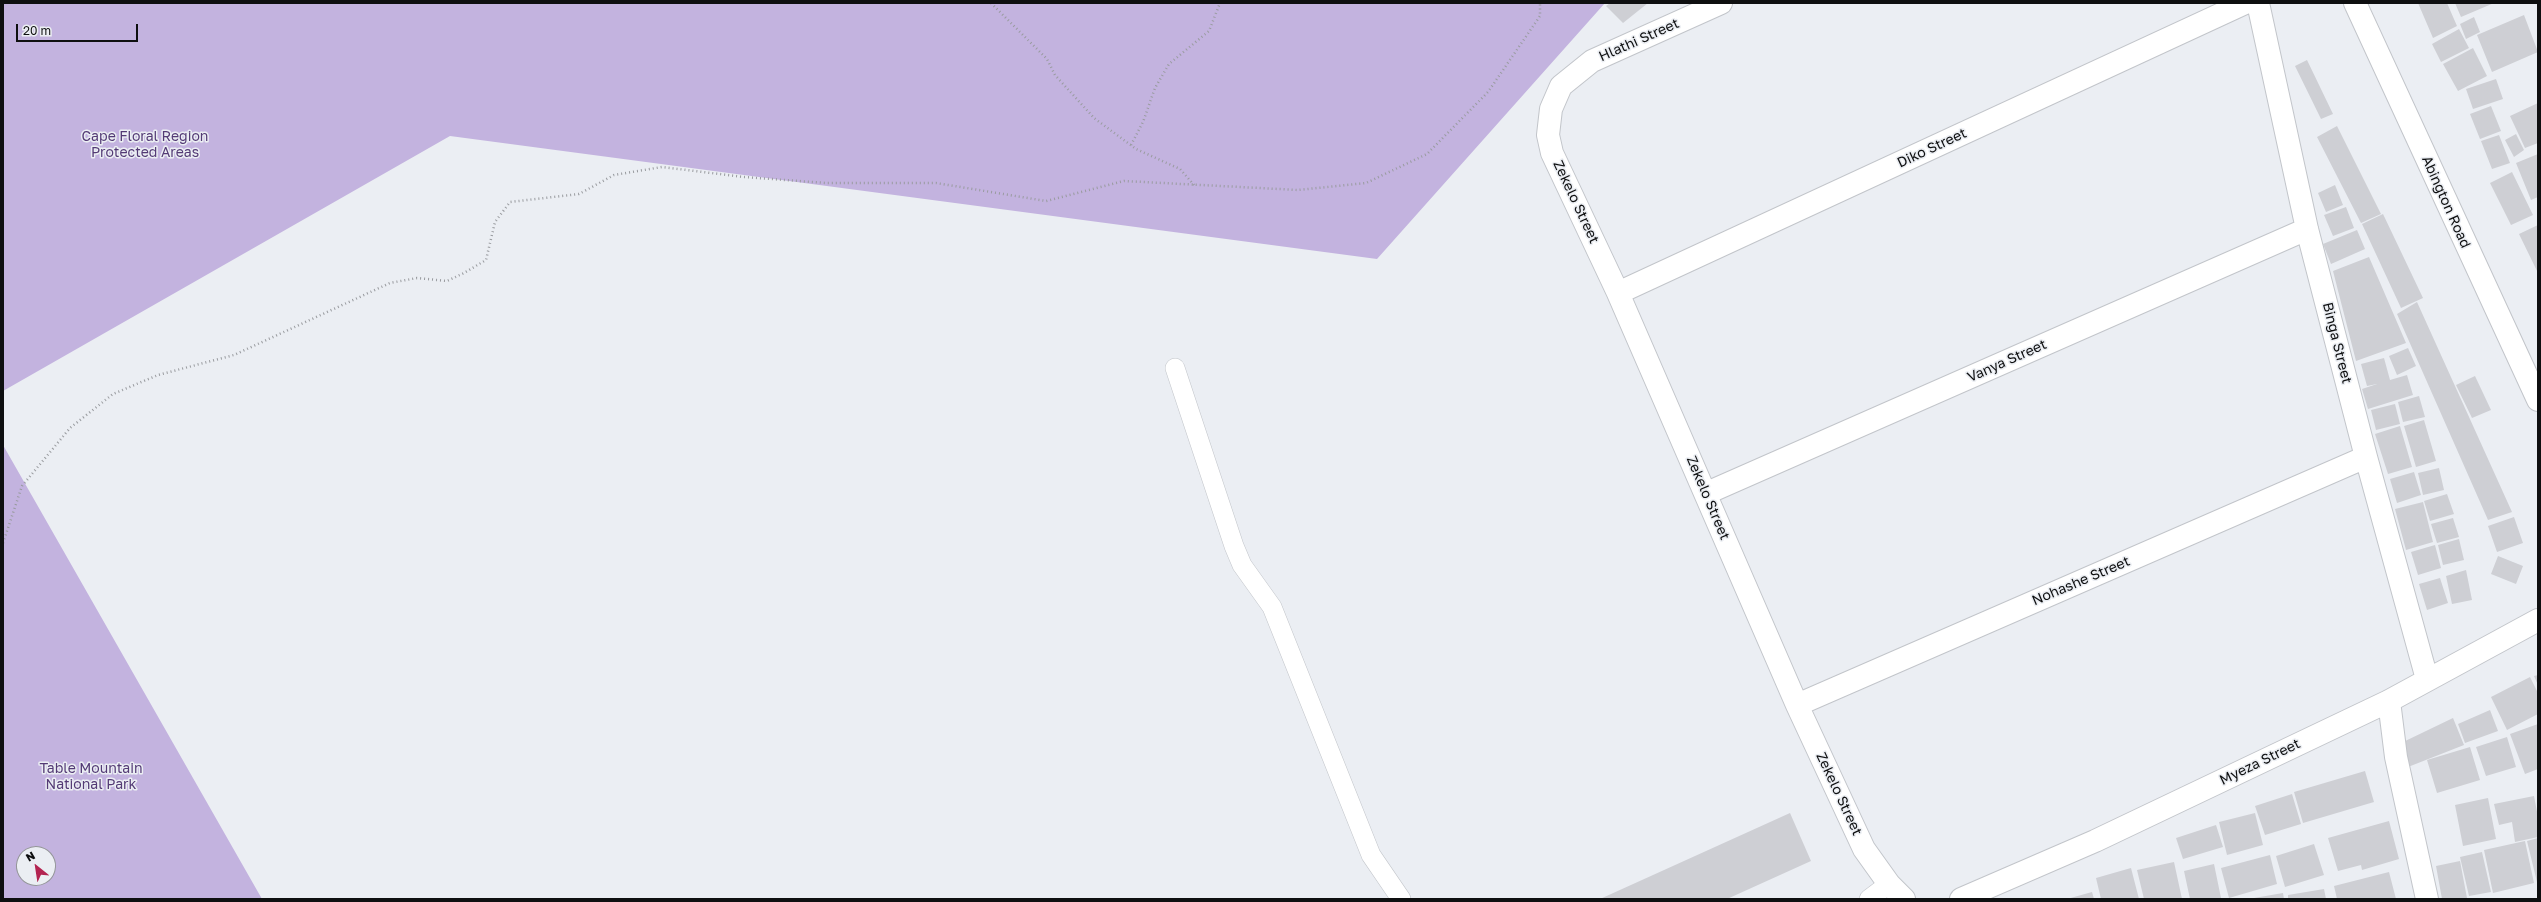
<!DOCTYPE html>
<html>
<head>
<meta charset="utf-8">
<style>
	body { margin:0 }
	#map { position:relative; width:2541px; height:902px; overflow:hidden; background:#ebeef3; font-family:"Golos Text",sans-serif }
	canvas { display:block }
	.frame { position:absolute; inset:0; border:4px solid #0e0f10; pointer-events:none }
	.north { position:absolute; left:16px; top:846px; width:40px; height:40px; box-sizing:border-box; background:#ebeef3; border:1px solid #939598; border-radius:50%; rotate:330deg; font-size:11px; font-weight:700; line-height:16px; text-align:center; color:#0e0f10 }
	.north::after { content:''; display:block; margin:auto; width:14px; height:18px; background:#b32351; clip-path:polygon(50% 0,100% 100%,50% 72%,0 100%) }
	.scale { position:absolute; left:16px; top:24px; width:122px; height:18px; box-sizing:border-box; border:2px solid #0e0f10; border-top:0; padding-left:5px; font-size:12px; line-height:14px; white-space:nowrap; color:#0e0f10; -webkit-text-stroke:3px #ebeef3; paint-order:stroke }
</style>
</head>
<body>
<div id="map">
<canvas width="2541" height="902"></canvas>
<div class="frame"></div>
<div class="north">N</div>
<div class="scale">20 m</div>
</div>
<script>
const c = document.querySelector('canvas').getContext('2d');
c.lineJoin = 'round';
function fillPath(path, color) {
  c.fillStyle = color;
  c.fill(path, 'evenodd');
}
function toPath(rows) {
  const path = new Path2D();
  for (const r of rows) {
    path.moveTo(r[0], r[1]);
    for (let i = 2; i < r.length; i += 2) path.lineTo(r[i], r[i + 1]);
  }
  return path;
}
function trace(path, color, width, dash) {
  c.strokeStyle = color;
  c.lineWidth = width;
  c.lineCap = dash ? 'butt' : 'round';
  c.setLineDash(dash || []);
  c.stroke(path);
}
function label(font, color, halo, rows, align = 'center') {
  c.font = font + ' "Golos Text",sans-serif';
  c.lineWidth = 3;
  c.setLineDash([]);
  c.textBaseline = 'middle';
  c.strokeStyle = halo;
  c.fillStyle = color;
  for (const [text, x, y, turn = 0] of rows) {
    c.save();
    c.translate(x, y);
    c.rotate((+turn || 0) * Math.PI / 180);
    c.textAlign = isNaN(turn) ? turn : align;
    if (halo) c.strokeText(text, 0, 0);
    c.fillText(text, 0, 0);
    c.restore();
  }
}
fillPath(toPath([
	[3,3,1605,3,1377,259,450,136,3,391],
	[3,445,262,899,3,899],
	[24,854,48,854,48,878,24,878]
]), '#c3b3df');
fillPath(toPath([
	[1610,3,1648,3,1623,23,1606,6],
	[2418,3,2447,3,2457,26,2433,38],
	[2455,3,2494,3,2461,17],
	[2524,15,2538,52,2492,72,2477,35],
	[2474,17,2480,32,2466,39,2460,24],
	[2459,29,2469,48,2441,62,2432,44],
	[2473,48,2487,76,2458,91,2443,64],
	[2307,60,2333,114,2321,119,2295,66],
	[2496,79,2503,99,2473,109,2466,89],
	[2538,103,2538,143,2525,148,2510,116],
	[2491,106,2501,131,2480,139,2470,114],
	[2337,126,2381,214,2361,223,2317,137],
	[2516,134,2524,150,2514,157,2505,140],
	[2499,135,2510,163,2492,169,2481,141],
	[2538,154,2538,197,2531,200,2516,163],
	[2512,172,2533,215,2511,225,2490,183],
	[2335,185,2343,205,2326,212,2318,193],
	[2346,207,2354,228,2333,236,2324,215],
	[2383,214,2423,298,2401,308,2362,224],
	[2538,225,2538,273,2519,234],
	[2357,230,2365,249,2331,264,2323,244],
	[2369,257,2406,343,2356,361,2333,271],
	[2417,302,2512,512,2488,520,2397,314],
	[2408,348,2416,366,2397,375,2389,356],
	[2384,358,2390,380,2407,375,2413,395,2368,409,2362,389,2377,384,2367,386,2361,364],
	[2475,376,2491,410,2472,418,2456,385],
	[2419,396,2425,417,2403,422,2398,402],
	[2395,404,2400,424,2376,430,2371,410],
	[2424,420,2436,461,2416,467,2404,426],
	[2400,426,2412,467,2388,474,2375,434],
	[2439,468,2444,490,2423,495,2418,473],
	[2414,472,2421,495,2397,503,2390,479],
	[2447,494,2454,514,2430,521,2424,501],
	[2423,502,2433,542,2406,550,2395,509],
	[2514,517,2523,543,2497,552,2488,526],
	[2453,518,2459,537,2437,543,2431,524],
	[2459,539,2464,560,2443,565,2438,545],
	[2435,545,2441,568,2418,575,2411,552],
	[2498,556,2523,566,2516,584,2491,574],
	[2466,570,2472,600,2452,604,2446,576],
	[2440,578,2448,603,2427,610,2419,584],
	[2538,675,2538,685,2534,676],
	[2530,677,2538,693,2538,714,2507,730,2491,697],
	[2490,710,2498,731,2465,743,2458,724],
	[2453,718,2464,745,2408,767,2399,744],
	[2538,724,2538,769,2525,774,2510,734],
	[2507,737,2516,767,2486,776,2476,747],
	[2470,747,2480,780,2437,793,2427,760],
	[2365,771,2374,802,2303,823,2294,792],
	[2292,794,2301,824,2265,835,2255,806],
	[2534,796,2538,817,2538,837,2515,842,2512,822,2499,825,2494,804],
	[2488,798,2496,839,2463,846,2455,805],
	[1790,813,1811,861,1727,899,1600,899],
	[2255,813,2263,845,2227,855,2219,822],
	[2389,821,2399,859,2362,870,2361,865,2338,871,2328,838],
	[2216,825,2223,847,2183,859,2176,838],
	[2538,838,2538,882,2537,882,2527,841],
	[2525,841,2534,883,2493,893,2484,850],
	[2314,844,2324,875,2285,887,2276,856],
	[2482,852,2491,892,2469,896,2460,857],
	[2270,855,2277,884,2229,898,2221,868],
	[2460,861,2467,898,2442,899,2436,866],
	[2174,862,2182,899,2144,899,2137,870],
	[2214,864,2221,898,2190,899,2184,871],
	[2131,868,2139,899,2101,899,2096,878],
	[2389,872,2396,899,2337,899,2334,886],
	[2324,889,2326,899,2288,899,2288,895],
	[2092,892,2094,899,2067,899],
	[2283,893,2284,899,2255,899,2254,898]
]), '#cecfd4');
const service = toPath([
	[1175,368,1234,546,1242,565,1272,607,1371,855,1401,899],
	[1869,899,1889,884]
]);
const minor = toPath([
	[1721,3,1592,61,1561,86,1551,109,1548,135,1552,153,1618,293,1797,705,1864,849,1889,884,1904,899],
	[2258,3,2307,229,2366,457,2427,679],
	[2355,3,2538,400],
	[1618,293,2245,3],
	[1707,493,2307,229],
	[2389,701,2396,757,2427,899],
	[1797,705,2366,457],
	[1961,899,2095,841,2389,701,2538,620]
]);
trace(service, '#c2c5ca', 20);
trace(minor, '#c2c5ca', 24);
trace(toPath([
	[991,3,1047,59,1055,75,1094,118,1136,149,1180,169,1195,186],
	[1131,145,1143,122,1155,88,1169,64,1209,31,1220,3],
	[3,543,22,486,70,428,113,394,158,375,234,355,390,283,417,278,447,281,464,273,486,260,495,222,510,202,579,194,614,175,662,167,744,177,826,183,936,183,1046,201,1124,181,1298,190,1366,183,1427,154,1488,92,1540,16,1540,3]
]), '#999b9f', 2.5, [1, 3]);
trace(service, '#fff', 19);
trace(minor, '#fff', 22);
label('14px', '#0e0f10', '#ebeef3', [
	["Hlathi Street",1639,40,-24],
	["Diko Street",1932,148,-25],
	["Zekelo Street",1576,202,65],
	["Abington Road",2446,202,66],
	["Binga Street",2337,343,76],
	["Vanya Street",2007,361,-24],
	["Zekelo Street",1708,498,67],
	["Nohashe Street",2081,581,-23],
	["Myeza Street",2260,762,-26],
	["Zekelo Street",1839,794,65]
]);
label('14px', '#533a75', '#ebeef3', [
	["Cape Floral Region",145,137],
	["Protected Areas",145,153],
	["Table Mountain",91,769],
	["National Park",91,785]
]);
</script>
</body>
</html>
